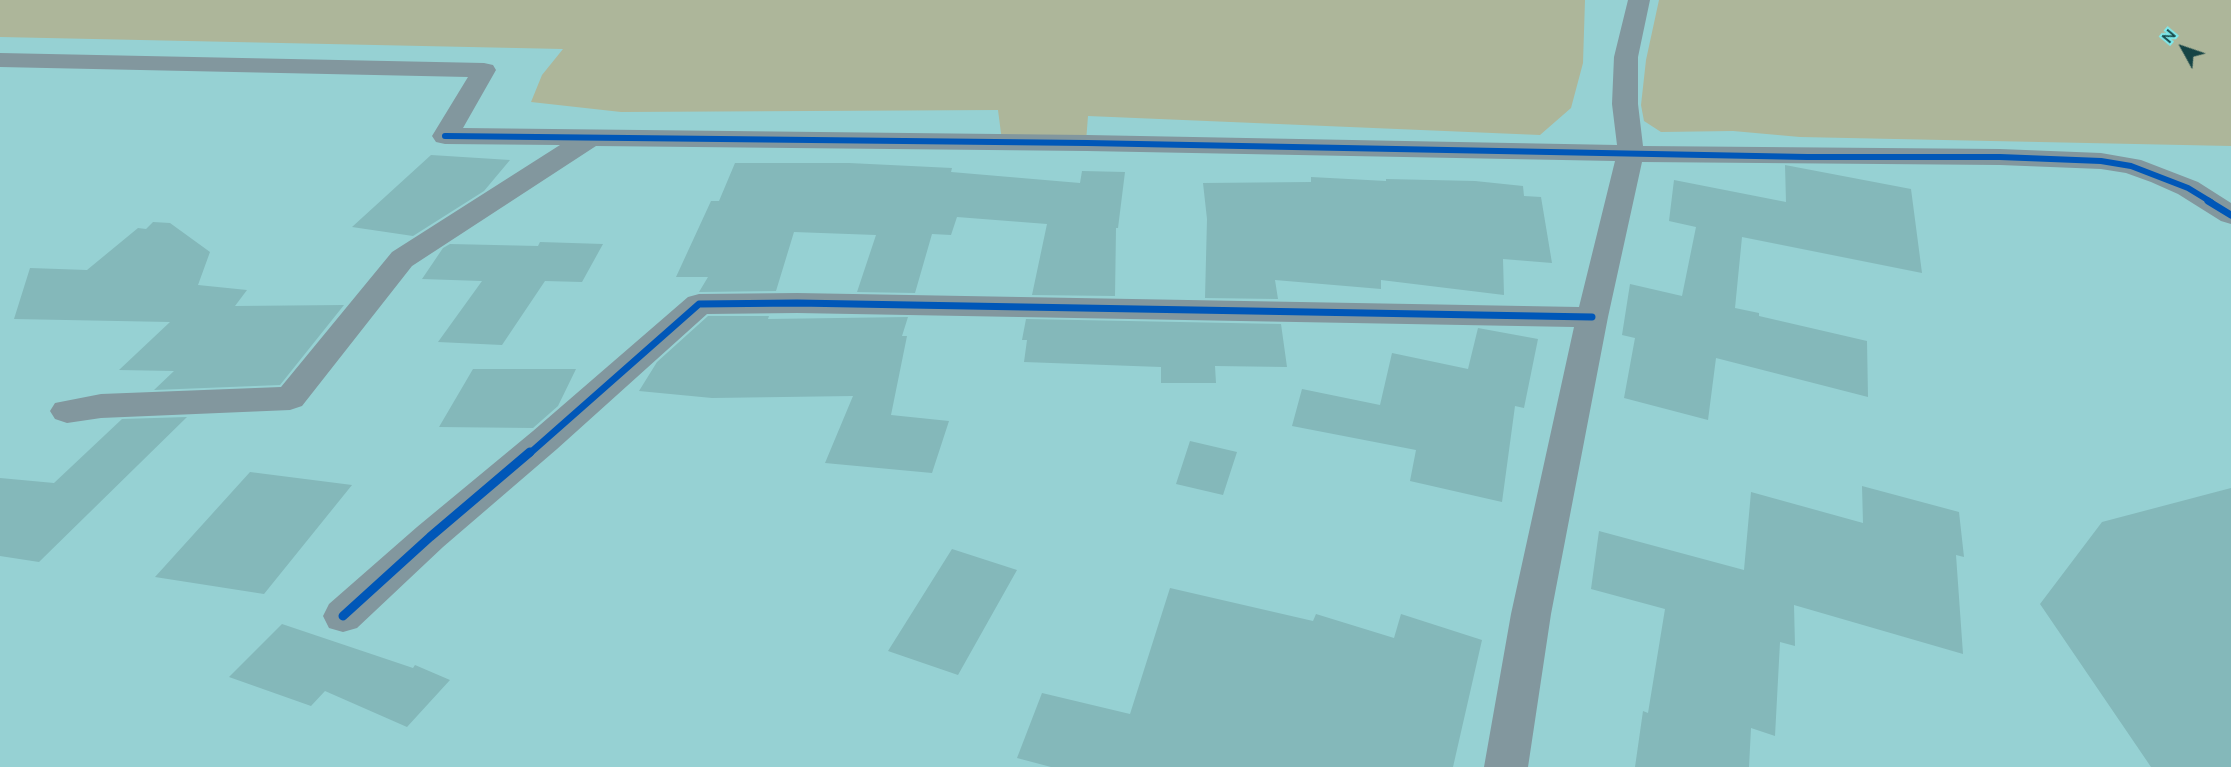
<!DOCTYPE html>
<html>
<head>
<meta charset="utf-8">
<style>
	body { margin:0 }
	#map { position:relative; width:2231px; height:767px; overflow:hidden; background:#96d1d3; font-family:"Nunito Sans",sans-serif }
	canvas { display:block }
	.north { position:absolute; left:2153px; top:18px; width:60px; height:60px; -webkit-text-stroke:4px #7de9ec; paint-order:stroke; rotate:310deg; font-size:16px; font-weight:700; line-height:24px; text-align:center; color:#154445 }
	.north::after { content:''; display:block; margin:auto; width:21px; height:27px; background:#154445; clip-path:polygon(50% 0,100% 100%,50% 72%,0 100%) }
</style>
</head>
<body>
<div id="map">
<canvas width="2231" height="767"></canvas>
<div class="north">N</div>
</div>
<script>
const c = document.querySelector('canvas').getContext('2d');
c.lineJoin = 'round';
function fillPath(path, color) {
  c.fillStyle = color;
  c.fill(path, 'evenodd');
}
function toPath(rows) {
  const path = new Path2D();
  for (const r of rows) {
    path.moveTo(r[0], r[1]);
    for (let i = 2; i < r.length; i += 2) path.lineTo(r[i], r[i + 1]);
  }
  return path;
}
function trace(path, color, width, dash) {
  c.strokeStyle = color;
  c.lineWidth = width;
  c.lineCap = dash ? 'butt' : 'round';
  c.setLineDash(dash || []);
  c.stroke(path);
}
fillPath(toPath([
	[0,0,1585,0,1583,63,1571,108,1540,135,1088,116,1086,142,1002,141,998,110,621,112,531,102,542,75,563,49,0,37],
	[1659,0,2231,0,2231,146,1800,137,1733,131,1661,132,1644,121,1641,105,1646,60]
]), '#adb69a');
fillPath(toPath([
	[431,155,510,160,484,191,413,236,352,227],
	[735,163,849,163,952,168,951,172,1080,183,1082,171,1125,172,1118,228,1116,228,1115,296,1032,295,1047,224,957,217,951,235,932,234,915,293,857,292,876,235,794,232,776,291,699,292,708,277,676,277,711,201,719,201],
	[1785,165,1911,189,1922,273,1742,237,1735,308,1759,313,1759,316,1867,341,1868,397,1716,358,1708,420,1624,398,1635,338,1622,335,1630,284,1682,296,1696,227,1669,221,1674,180,1786,202],
	[1311,177,1386,181,1386,179,1475,181,1523,186,1524,196,1541,197,1552,263,1503,259,1504,295,1381,280,1381,289,1275,280,1278,299,1205,298,1207,219,1203,183,1311,182],
	[153,222,170,223,210,252,198,285,247,290,235,306,344,305,280,385,154,390,174,371,119,370,170,322,14,319,30,268,87,270,138,228,146,229],
	[540,242,603,244,582,282,545,281,502,345,438,342,482,281,422,279,443,248,450,244,538,246],
	[708,316,769,316,768,319,908,317,902,336,907,336,891,415,949,421,932,473,825,463,853,396,712,398,639,391,657,362],
	[1026,319,1281,324,1287,367,1215,366,1216,383,1161,383,1161,367,1024,362,1027,340,1022,340],
	[1478,328,1538,339,1524,408,1515,406,1502,502,1410,481,1416,450,1292,426,1302,389,1380,405,1392,353,1468,369],
	[473,369,576,369,558,406,533,428,439,427],
	[187,417,39,562,0,556,0,478,54,483,122,419],
	[1190,441,1237,452,1223,495,1176,484],
	[250,472,352,485,264,594,155,577],
	[1862,486,1959,512,1964,557,1956,555,1963,654,1794,605,1795,646,1780,642,1775,736,1751,728,1749,767,1635,767,1643,711,1648,713,1665,609,1591,589,1599,531,1744,570,1751,492,1863,523],
	[2231,488,2231,767,2151,767,2040,604,2102,522],
	[952,549,1017,570,958,675,888,651],
	[1170,588,1313,621,1316,614,1394,638,1401,614,1482,640,1453,767,1051,767,1017,758,1042,693,1130,714],
	[282,624,413,668,415,665,450,680,407,727,325,691,311,706,229,677]
]), '#84b8ba');
fillPath(toPath([
	[1628,0,1650,0,1638,57,1638,104,1643,146,2000,149,2101,153,2141,160,2198,182,2231,203,2231,224,2221,221,2178,194,2151,182,2126,173,2101,169,2000,165,1642,162,1608,317,1551,614,1528,767,1484,767,1511,614,1574,327,797,313,707,314,557,449,443,547,357,628,343,632,329,628,323,616,329,604,417,527,533,431,688,297,699,294,797,293,1579,307,1615,161,1087,151,596,146,412,266,302,406,290,410,101,418,67,423,55,419,50,411,55,403,101,394,281,387,392,252,560,145,445,144,436,142,432,136,468,77,0,67,0,53,484,63,493,65,496,70,463,128,1087,135,1617,145,1612,104,1614,57,1628,0]
]), '#82979e');
trace(toPath([
	[445,136,1087,143,1807,157,2000,157,2101,161,2131,166,2188,188,2211,202]
]), '#0057b8', 6);
trace(toPath([
	[2208,201,2231,215],
	[529,454,699,304,797,303,1592,317]
]), '#0057b8', 7);
trace(toPath([
	[343,616,430,537,530,452]
]), '#0057b8', 9);
</script>
</body>
</html>
